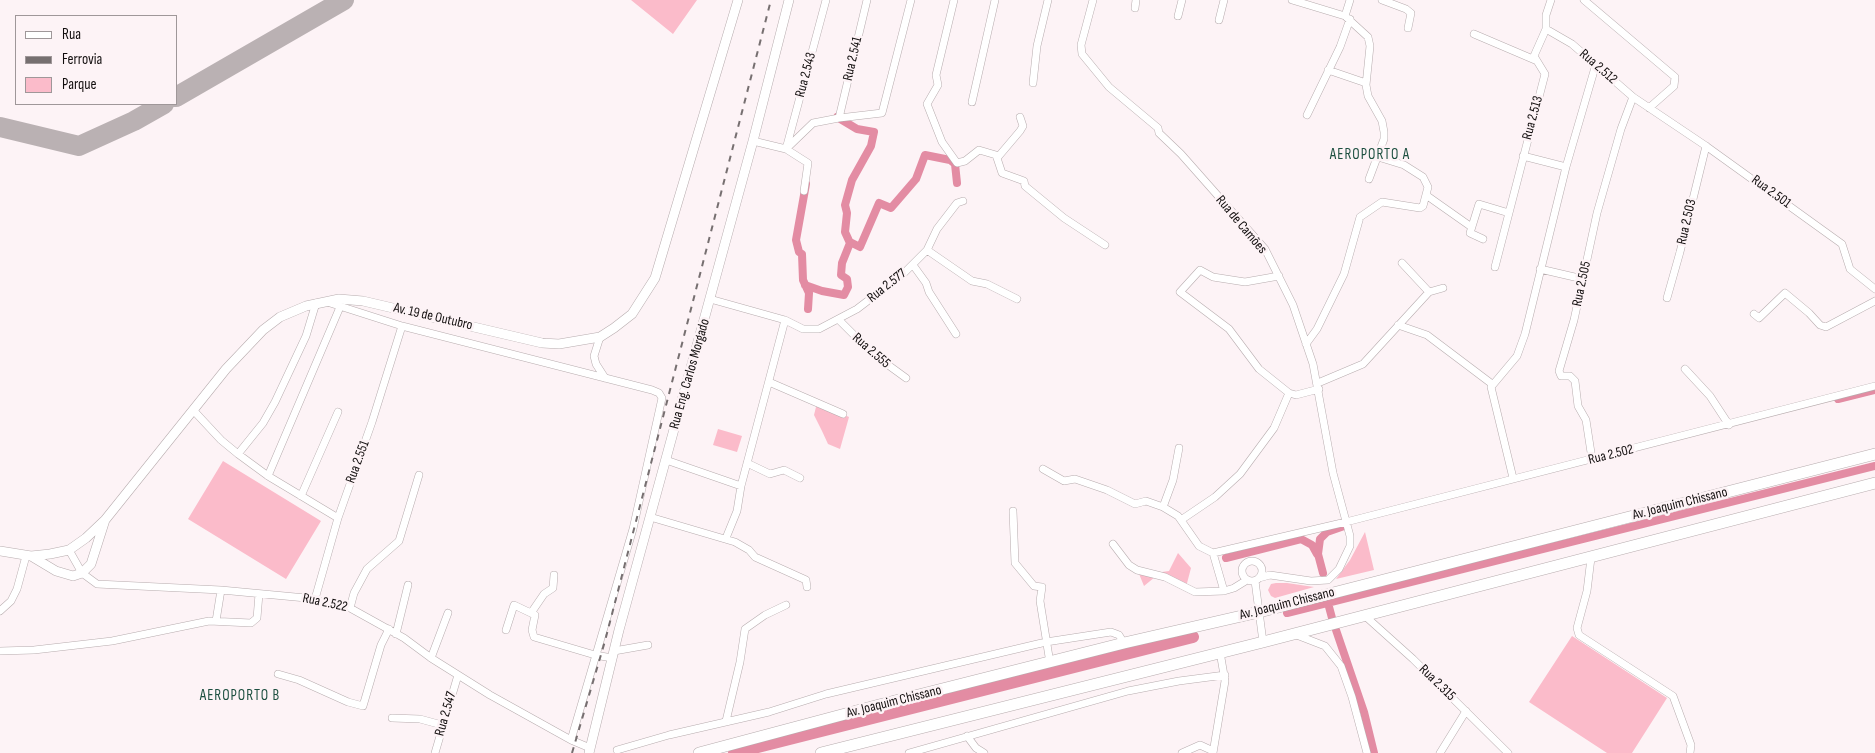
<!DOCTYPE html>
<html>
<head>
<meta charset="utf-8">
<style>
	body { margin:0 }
	#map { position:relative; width:1875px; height:753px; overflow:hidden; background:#fdf3f6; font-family:"Sofia Sans Condensed",sans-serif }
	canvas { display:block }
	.legend { position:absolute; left:15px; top:15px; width:162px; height:90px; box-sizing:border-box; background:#fdf3f6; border:1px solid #9f9799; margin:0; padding:6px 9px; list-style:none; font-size:15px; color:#110d0d }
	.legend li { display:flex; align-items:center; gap:10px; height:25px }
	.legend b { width:25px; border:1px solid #9f9799 }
</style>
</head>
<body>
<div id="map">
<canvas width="1875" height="753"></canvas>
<ul class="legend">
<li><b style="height:6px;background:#fff"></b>Rua</li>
<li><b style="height:6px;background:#766f70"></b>Ferrovia</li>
<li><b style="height:14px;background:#fbbbca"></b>Parque</li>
</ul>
</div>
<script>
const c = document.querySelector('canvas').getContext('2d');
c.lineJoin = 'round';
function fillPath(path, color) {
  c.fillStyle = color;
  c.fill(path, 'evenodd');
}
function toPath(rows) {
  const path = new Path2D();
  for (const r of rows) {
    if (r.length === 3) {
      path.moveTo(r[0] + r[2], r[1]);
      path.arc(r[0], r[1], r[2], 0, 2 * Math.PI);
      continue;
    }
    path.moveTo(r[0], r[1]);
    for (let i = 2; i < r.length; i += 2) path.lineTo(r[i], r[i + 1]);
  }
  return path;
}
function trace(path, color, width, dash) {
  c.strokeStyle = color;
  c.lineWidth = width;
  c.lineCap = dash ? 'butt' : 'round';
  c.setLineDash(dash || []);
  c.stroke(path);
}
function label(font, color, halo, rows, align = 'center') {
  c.font = font + ' "Sofia Sans Condensed",sans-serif';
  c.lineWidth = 5;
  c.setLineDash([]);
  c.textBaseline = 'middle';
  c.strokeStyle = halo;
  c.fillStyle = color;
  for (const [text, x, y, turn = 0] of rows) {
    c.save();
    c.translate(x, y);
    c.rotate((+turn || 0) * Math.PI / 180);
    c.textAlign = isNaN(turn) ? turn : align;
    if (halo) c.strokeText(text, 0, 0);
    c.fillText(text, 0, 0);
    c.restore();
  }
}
fillPath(toPath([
	[631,0,697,0,673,34],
	[817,403,849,417,840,449,828,444,822,431,814,415],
	[718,429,742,436,737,452,713,445],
	[223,461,321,521,286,579,188,519],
	[1365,532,1374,570,1336,579,1350,560],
	[1178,553,1191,568,1186,587,1155,577,1144,586,1137,569,1155,573,1169,571],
	[1276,583,1287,583,1314,587,1275,598,1271,596,1268,590,1271,584],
	[1572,636,1667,698,1632,753,1607,753,1529,702]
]), '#fbbbca');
trace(toPath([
	[806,184,796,240,799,252,802,254,803,280,809,293,808,309],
	[850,242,860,247,879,203,891,208,916,179,925,155,950,160,955,164,957,183],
	[805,285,822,291,844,295,848,287,847,279,841,275,842,263,850,243,845,232,847,213,845,205,852,180,871,146,874,132,857,129,837,117],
	[1838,399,1875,390],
	[1226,558,1301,539,1312,545,1317,554],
	[1323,573,1318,554,1320,539,1327,532,1347,525],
	[1328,603,1332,618],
	[1287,613,1875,466],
	[1336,630,1364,712,1374,753]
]), '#e38ca3', 8);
trace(toPath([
	[734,753,1193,637]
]), '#e38ca3', 12);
trace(toPath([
	[176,97,344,0],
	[0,127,79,146,134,121,164,104]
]), '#bab1b3', 20);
const minor = toPath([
	[954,0,936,75,938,85,927,104,942,142,957,163,965,161,979,150,996,155,1002,173,1024,181,1025,186,1064,218,1105,245],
	[1093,0,1081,45,1082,54,1109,87,1158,128,1159,133,1181,154,1265,249,1293,305,1313,364,1333,473,1350,536,1350,546,1339,569,1328,580,1311,581,1270,575,1259,578],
	[1292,0,1345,16,1368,37,1370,46,1366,85,1368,96,1382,121,1384,132,1384,139,1369,179],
	[1382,0,1406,9,1411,13,1408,28],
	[1584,0,1675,77,1674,86,1649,108],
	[1135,8,1136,0],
	[1178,16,1182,0],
	[1345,16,1350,0],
	[1219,20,1224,0],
	[1546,29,1572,44,1633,97,1706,146,1842,244,1850,269,1875,289],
	[1546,29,1546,15,1551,0],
	[1474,34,1535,60],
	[1328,70,1366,83],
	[1033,83,1037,46,1048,0],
	[972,102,995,0],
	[1307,115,1340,47,1350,19],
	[839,118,867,0],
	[753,141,786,149,808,163,804,191],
	[786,149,813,123,839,118,882,113,911,0],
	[786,149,826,0],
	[1523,156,1566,167],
	[998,157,1020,131,1023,126,1020,117],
	[1426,195,1470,226],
	[1483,239,1470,233,1479,204,1509,213],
	[927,250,972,281,987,284,1017,299],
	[1402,263,1429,292],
	[913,265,926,283,929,292,956,334],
	[1495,267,1545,74,1534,56,1546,29],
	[1540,269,1583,279],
	[1279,276,1245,282,1213,277,1200,270,1180,292,1229,329,1259,369,1289,393,1296,395,1319,389],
	[1667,298,1680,252,1706,146],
	[710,299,785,320,803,329,819,329,857,309,903,274,927,250,937,229,957,203,963,201],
	[327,302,402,326,652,390,659,393,662,398,633,529,571,740],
	[1754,314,1759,318,1785,293,1809,313,1820,325,1826,327,1875,301],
	[839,320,873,354,906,378],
	[1398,325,1427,335,1492,384],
	[600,337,594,356,596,364,605,378],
	[1306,344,1317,329,1344,274,1360,217,1382,202,1420,208,1423,206,1428,187,1423,177,1404,165,1378,157],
	[1685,369,1710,396,1729,425],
	[769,382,843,414],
	[1318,383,1363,364,1429,292,1443,288],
	[194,411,221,440,238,454,268,476,338,518],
	[238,454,263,423,275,402,306,336,316,303],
	[1592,459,1586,420,1578,406,1575,381,1570,376,1561,376,1559,371,1574,320,1597,213,1621,129,1633,97],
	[666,460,741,486],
	[747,463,770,474,784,470,800,478],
	[1043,469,1064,481,1075,479,1107,490,1135,504,1146,501,1163,507,1178,516,1199,546,1213,553,1346,522,1875,386],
	[268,476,340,307],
	[1513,478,1491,387,1517,356,1525,334,1566,167,1596,64],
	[301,496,338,412],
	[1163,507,1173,480,1179,448],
	[1013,511,1015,563,1034,586,1042,587,1040,601,1050,663],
	[650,517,735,542,749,550,755,557,806,580,807,587],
	[1181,520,1215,497,1240,474,1274,428,1289,393],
	[726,538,737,511,741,486,785,320],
	[1113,544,1129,565,1137,570,1165,577,1195,592,1224,591],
	[69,550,82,573,97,584,221,590,306,598,350,608,404,638,431,658,490,695,571,740,590,748],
	[1213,553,1224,591,1234,588,1247,580],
	[1591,558,1587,591,1577,628,1579,635,1673,696,1691,745,1690,753],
	[1252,571,10],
	[1255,581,1263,642],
	[315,599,338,518,372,422,402,326],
	[350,608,354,593,367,569,399,541,419,475],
	[0,611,11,601,17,589,26,556],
	[531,613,544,594,553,588,554,575],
	[1364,615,1413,659,1508,753],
	[216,621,221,590],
	[506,630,514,605,535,615,532,630,534,637,595,655,612,658],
	[396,634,408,585],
	[1294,634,1325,646,1341,666,1352,697,1367,753],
	[0,651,34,650,112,641,209,621,251,623,257,618,259,594],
	[614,651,648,645],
	[431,658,448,613],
	[278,674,299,680,348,702,363,706,381,645,389,629],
	[392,718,420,719,442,725],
	[726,721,740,662,745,629,765,615,786,605],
	[967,736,976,748,984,753],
	[617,750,669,735,769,712,826,694,1046,642,1111,632,1119,635,1124,643],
	[435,753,458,675],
	[909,753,1128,691,1179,681,1225,675],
	[1182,753,1200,745,1213,751],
	[1213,753,1225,681,1220,652],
	[1440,753,1466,711]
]);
const tertiary = toPath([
	[0,551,31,556,50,554,69,550,86,538,105,520,226,369,263,330,280,317,306,306,339,299,363,301,542,343,559,344,600,337,614,328,632,314,655,278,738,0],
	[31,556,56,571,73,576,82,573,91,564,105,520],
	[589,753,619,630,753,141,789,0]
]);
const primary = toPath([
	[699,753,879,705,1124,643,1259,612,1875,454],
	[821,753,1263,642,1875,483]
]);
trace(minor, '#b7acae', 8);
trace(tertiary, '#b7acae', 10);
trace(primary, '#b7acae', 12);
trace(minor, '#fff', 7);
trace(tertiary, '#fff', 9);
trace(primary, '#fff', 11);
trace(toPath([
	[572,753,605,641,771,0]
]), '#766f70', 2, [6, 6]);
label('14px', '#110d0d', '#fdf3f6', [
	["Rua 2.541",853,59,-77],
	["Rua 2.512",1598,67,41],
	["Rua 2.543",806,75,-75],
	["Rua 2.513",1533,118,-75],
	["Rua 2.501",1771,192,36],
	["Rua 2.503",1687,222,-77],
	["Rua de Camões",1241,225,50],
	["Rua 2.505",1582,284,-78],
	["Rua 2.577",887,286,-38],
	["Av. 19 de Outubro",433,317,13],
	["Rua 2.555",871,351,41],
	["Rua Eng. Carlos Morgado",690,374,-74],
	["Rua 2.502",1611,455,-14],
	["Rua 2.551",358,462,-70],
	["Av. Joaquim Chissano",1680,504,-14],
	["Rua 2.522",325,603,12],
	["Av. Joaquim Chissano",1287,604,-14],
	["Rua 2.315",1437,683,44],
	["Av. Joaquim Chissano",894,702,-14],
	["Rua 2.547",446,714,-74]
]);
c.letterSpacing = '1px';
label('15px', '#1e5041', '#fdf3f6', [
	["AEROPORTO A",1370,155],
	["AEROPORTO B",240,696]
]);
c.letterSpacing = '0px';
</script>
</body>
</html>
